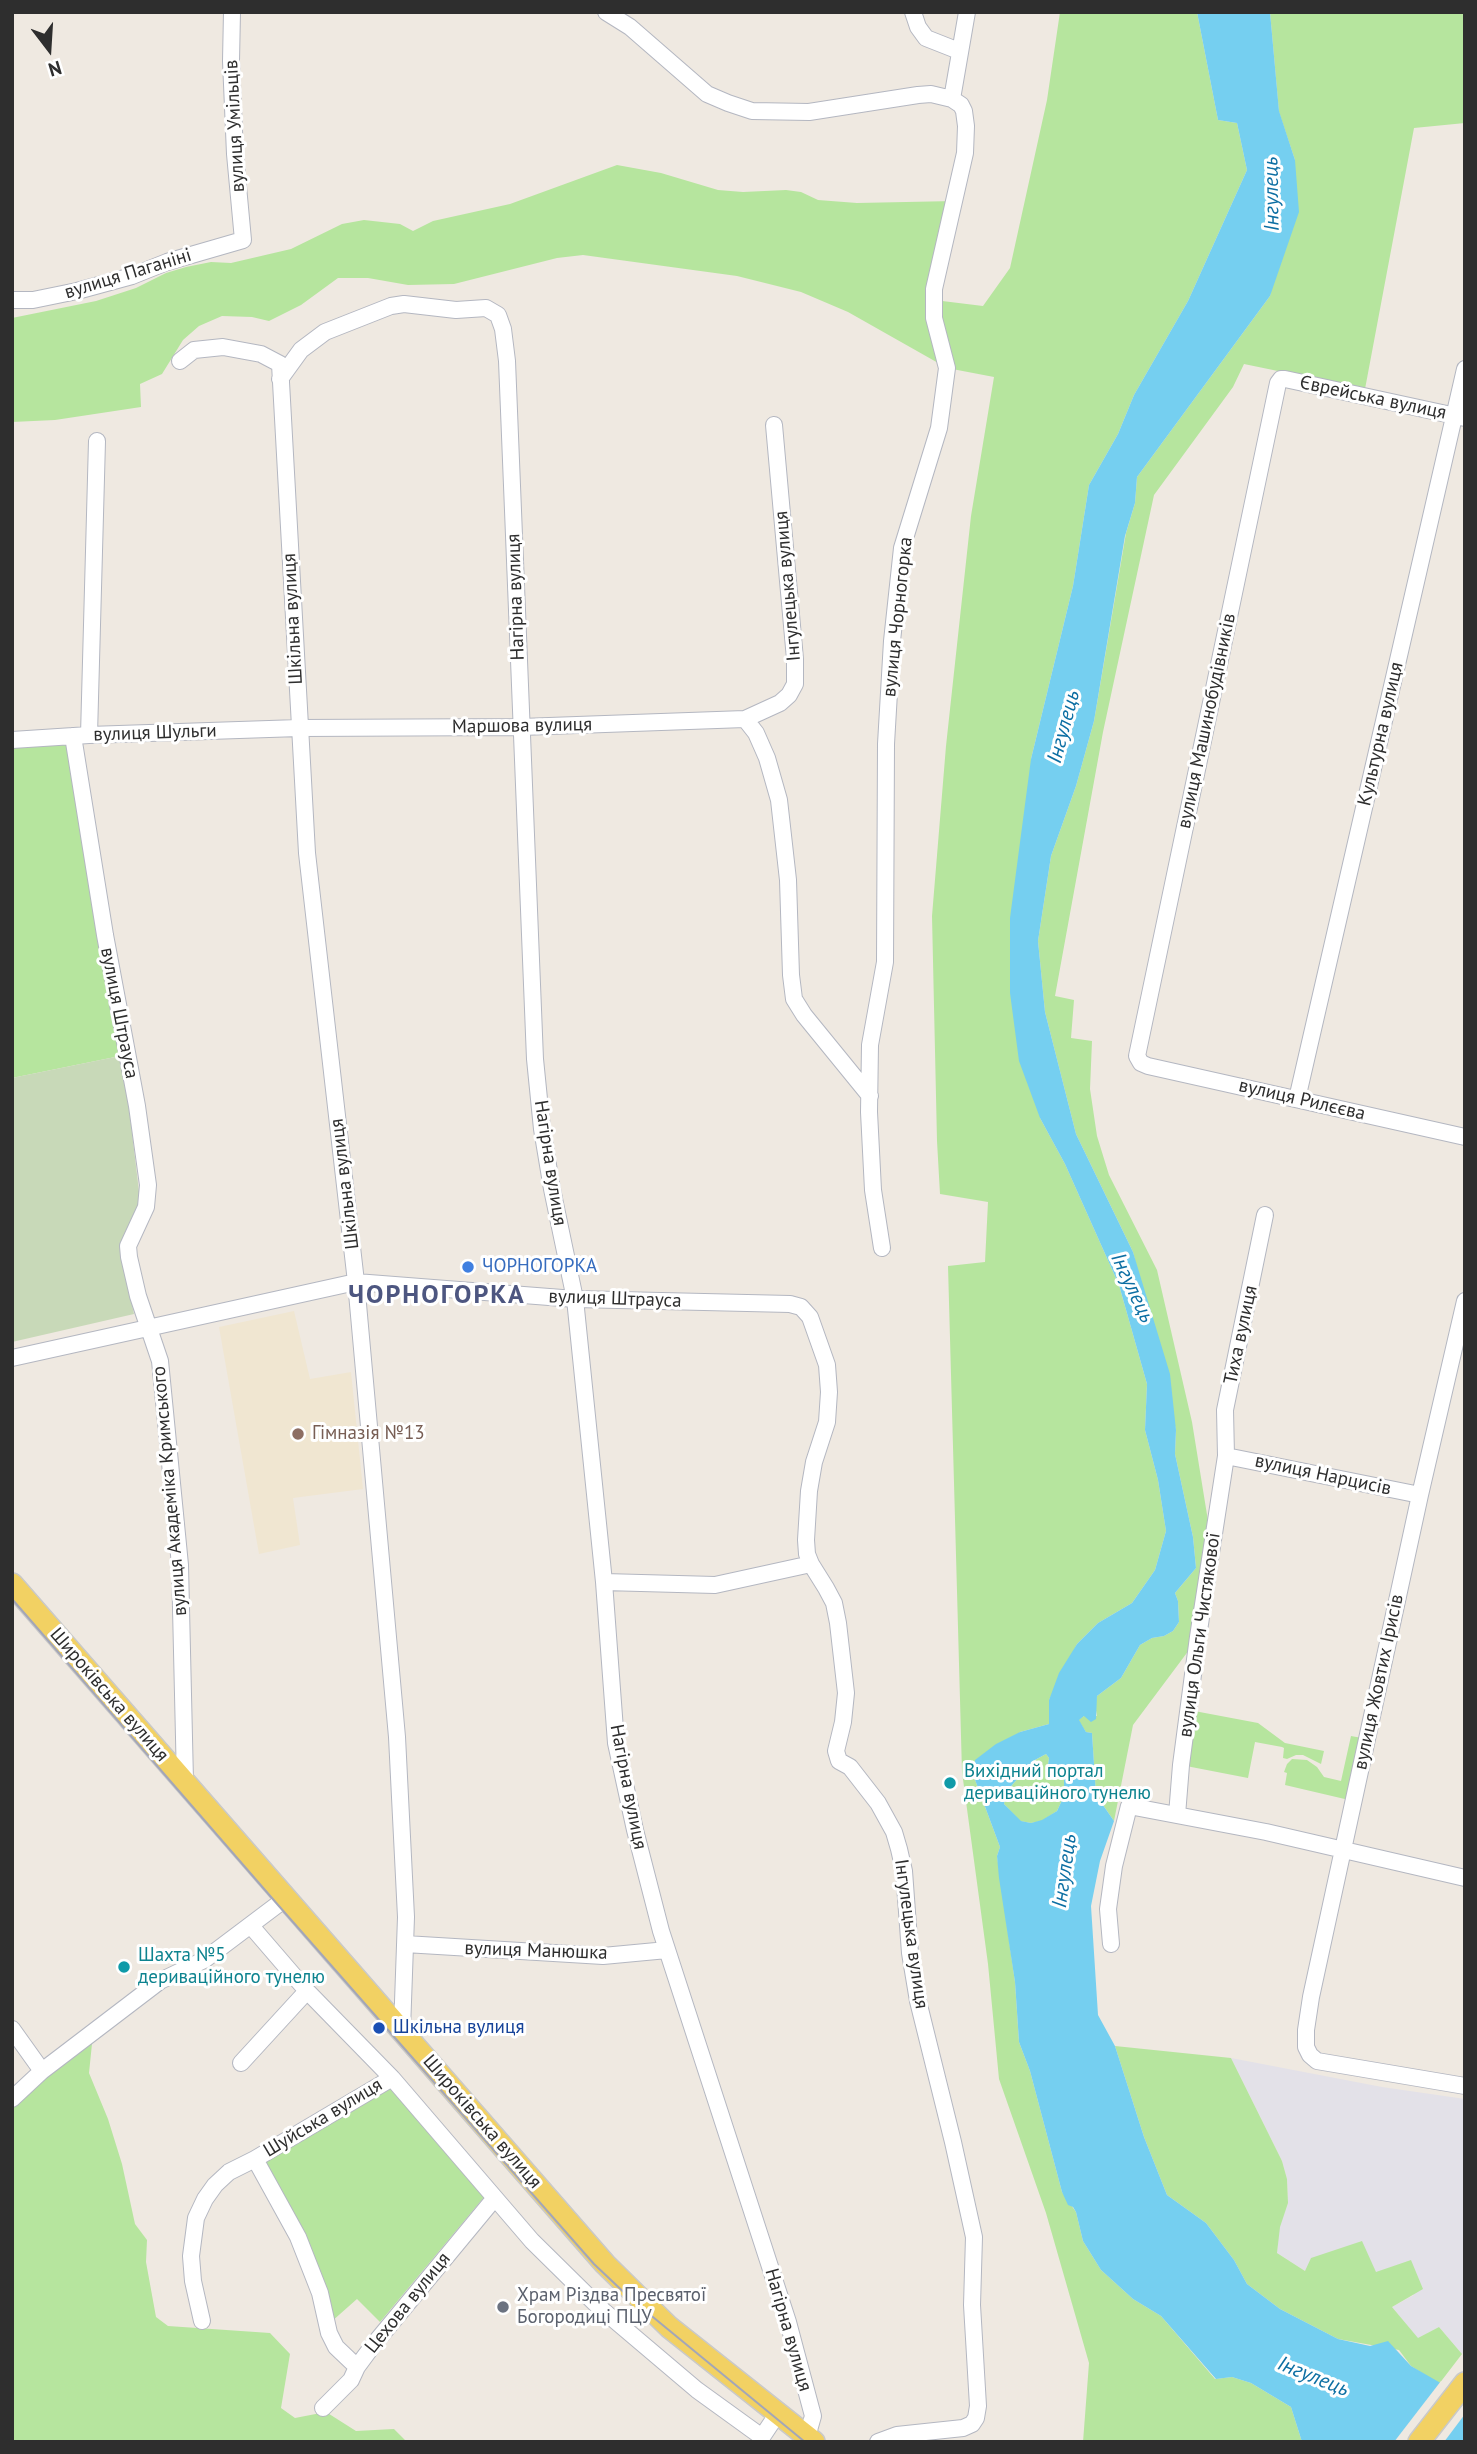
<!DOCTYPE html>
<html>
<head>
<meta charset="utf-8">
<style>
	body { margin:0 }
	#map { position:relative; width:1477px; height:2454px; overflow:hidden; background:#efe9e1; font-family:"PT Sans",sans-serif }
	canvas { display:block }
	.frame { position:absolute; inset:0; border:14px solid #2e2e2e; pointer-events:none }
	.north { position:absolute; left:14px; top:14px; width:70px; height:70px; -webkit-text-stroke:5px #fff; paint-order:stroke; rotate:163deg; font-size:19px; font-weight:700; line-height:28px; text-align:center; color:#2e2e2e }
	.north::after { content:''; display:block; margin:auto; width:24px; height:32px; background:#2e2e2e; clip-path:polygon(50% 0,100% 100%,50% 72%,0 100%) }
</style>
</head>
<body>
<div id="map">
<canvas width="1477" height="2454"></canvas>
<div class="frame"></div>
<div class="north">N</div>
</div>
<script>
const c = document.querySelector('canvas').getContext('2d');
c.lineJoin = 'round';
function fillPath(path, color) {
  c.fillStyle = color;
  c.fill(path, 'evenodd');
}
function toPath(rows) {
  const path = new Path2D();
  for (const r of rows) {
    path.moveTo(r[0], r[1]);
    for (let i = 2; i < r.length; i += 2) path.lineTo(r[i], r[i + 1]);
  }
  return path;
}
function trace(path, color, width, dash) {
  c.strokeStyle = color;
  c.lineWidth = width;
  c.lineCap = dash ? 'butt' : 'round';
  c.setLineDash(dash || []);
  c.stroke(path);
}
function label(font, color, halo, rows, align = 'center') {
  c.font = font + ' "PT Sans",sans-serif';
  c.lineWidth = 6;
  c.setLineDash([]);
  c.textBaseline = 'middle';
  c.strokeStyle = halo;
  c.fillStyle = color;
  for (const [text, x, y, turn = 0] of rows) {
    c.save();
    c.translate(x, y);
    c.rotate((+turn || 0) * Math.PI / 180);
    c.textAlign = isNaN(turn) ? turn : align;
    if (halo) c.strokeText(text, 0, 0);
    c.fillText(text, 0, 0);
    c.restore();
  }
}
fillPath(toPath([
	[1231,2058,1382,2087,1465,2099,1465,2351,1462,2354,1439,2327,1418,2339,1392,2307,1414,2295,1376,2273,1361,2241,1305,2271,1277,2253,1279,2227,1288,2203,1287,2179,1282,2161]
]), '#e3e1e8');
fillPath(toPath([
	[294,1311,310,1379,351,1372,363,1489,293,1498,300,1545,259,1554,219,1327]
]), '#f0e6d1');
fillPath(toPath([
	[1060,12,1197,12,1218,120,1237,123,1247,170,1188,301,1134,395,1118,434,1089,485,1073,586,1031,759,1040,1118,1065,1164,1119,1285,1147,1384,1145,1430,1158,1480,1166,1531,1155,1570,1132,1603,1098,1623,1077,1644,1049,1700,1049,1724,1020,1732,974,1777,1000,1847,997,1856,1015,1982,1019,2042,1030,2071,1062,2192,1076,2212,1083,2241,1101,2270,1133,2299,1161,2316,1215,2379,1232,2377,1251,2383,1291,2407,1302,2442,1083,2442,1089,2363,1046,2213,999,2079,988,1964,962,1772,948,1266,985,1262,988,1202,940,1194,937,1141,932,916,946,746,971,516,994,377,947,368,848,312,801,292,737,276,583,255,557,258,454,284,408,285,368,278,338,278,301,305,269,321,252,317,222,316,199,326,183,340,162,374,140,384,141,407,55,420,12,422,12,318,96,301,136,288,166,273,186,267,211,262,231,263,291,249,342,224,364,220,400,224,413,231,433,221,510,204,617,165,661,173,718,190,743,192,786,190,801,192,818,200,857,203,955,201,934,300,983,306,1010,268,1047,100],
	[1270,12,1465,12,1465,123,1414,128,1365,389,1244,364,1233,387,1154,495,1103,732,1055,996,1074,1000,1071,1038,1092,1041,1090,1089,1097,1136,1109,1175,1157,1270,1192,1422,1209,1527,1195,1642,1133,1725,1114,1821,1096,1795,1092,1733,1086,1732,1078,1720,1084,1716,1097,1716,1095,1705,1097,1696,1121,1678,1140,1645,1152,1638,1164,1636,1173,1631,1179,1622,1178,1601,1175,1593,1196,1568,1193,1537,1175,1454,1176,1430,1133,1252,1076,1134,1045,1012,1038,941,1051,856,1076,786,1094,721,1126,533,1135,503,1137,477,1270,296,1295,160,1279,112],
	[68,741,120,1056,12,1078,12,745],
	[1189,1710,1258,1723,1285,1743,1324,1751,1321,1764,1303,1755,1296,1755,1287,1759,1283,1758,1284,1748,1282,1747,1255,1742,1248,1778,1181,1765],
	[1351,1736,1362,1738,1349,1800,1285,1785,1287,1773,1284,1772,1287,1764,1292,1759,1307,1760,1317,1767,1324,1777,1341,1781],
	[1046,1754,1049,1758,1048,1765,1050,1769,1064,1778,1064,1796,1057,1811,1042,1821,1031,1823,1020,1821,1004,1804,1006,1792,1033,1761],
	[93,2034,89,2073,108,2119,122,2164,135,2224,147,2240,146,2262,156,2317,168,2326,270,2333,290,2354,281,2408,295,2418,326,2412,356,2431,394,2429,407,2442,12,2442,12,2099],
	[1115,2046,1231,2058,1282,2161,1287,2179,1288,2203,1280,2227,1277,2253,1305,2271,1311,2258,1362,2241,1376,2272,1411,2260,1423,2289,1392,2307,1418,2338,1439,2327,1462,2354,1439,2384,1411,2366,1399,2350,1338,2339,1280,2309,1247,2284,1234,2260,1206,2223,1167,2195,1144,2137],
	[391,2083,485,2196,380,2322,357,2299,331,2322,261,2160]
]), '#b6e59e');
fillPath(toPath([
	[120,1056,129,1107,140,1200,121,1251,134,1314,12,1342,12,1078]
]), '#c8d9b8');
fillPath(toPath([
	[1197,12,1270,12,1279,111,1295,160,1299,212,1270,296,1137,477,1135,503,1125,536,1094,721,1076,786,1051,856,1038,941,1045,1012,1076,1134,1133,1252,1170,1374,1176,1430,1175,1454,1193,1537,1196,1568,1175,1593,1178,1601,1179,1622,1173,1631,1164,1636,1152,1638,1140,1645,1121,1678,1097,1696,1096,1719,1091,1722,1084,1716,1079,1720,1086,1732,1092,1733,1096,1795,1114,1821,1100,1861,1091,1906,1098,2015,1115,2046,1144,2137,1167,2195,1206,2223,1234,2260,1247,2284,1280,2309,1338,2339,1370,2346,1388,2341,1411,2366,1465,2397,1465,2442,1302,2442,1291,2407,1251,2383,1232,2377,1216,2379,1161,2316,1133,2299,1101,2270,1083,2241,1076,2212,1073,2207,1068,2205,1062,2192,1030,2071,1019,2042,1015,1982,999,1878,997,1856,1000,1847,974,1777,975,1760,996,1744,1020,1732,1049,1724,1049,1700,1059,1673,1077,1644,1098,1623,1132,1603,1155,1570,1166,1531,1158,1480,1145,1430,1147,1384,1119,1285,1065,1164,1040,1118,1019,1061,1010,993,1010,918,1031,759,1073,586,1089,485,1118,434,1134,395,1188,301,1247,170,1237,123,1218,120],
	[1046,1754,1049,1758,1048,1765,1050,1770,1064,1778,1064,1796,1057,1811,1042,1820,1031,1823,1021,1821,1004,1804,1006,1792,1033,1761]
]), '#75cff0');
fillPath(toPath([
	[1441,2381,1465,2393,1465,2414,1444,2442,1394,2442]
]), '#efe9e1');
const minor = toPath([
	[606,12,630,27,707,94,728,103,752,111,809,112,918,95,931,94,952,99],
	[913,12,918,27,926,38,959,51],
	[12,300,33,300,77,291,132,276,167,262,243,240,235,154,231,61,232,12],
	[180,361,194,350,223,347,261,354,280,364,307,853,356,1282,397,1737,406,1917,402,2030],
	[280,379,301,350,325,332,391,306,404,304,456,310,486,308,498,315,503,329,507,361,535,1059,542,1129,552,1189,575,1299,604,1582,616,1743,635,1830,661,1931,788,2322,813,2416,807,2437],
	[1465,418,1285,379,1281,379,1278,383,1137,1056,1141,1063,1148,1066,1465,1137],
	[745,719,756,733,767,758,779,800,788,880,791,975,794,999,804,1015,870,1096],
	[89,735,97,441],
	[73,736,105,935,137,1106,148,1185,146,1207,128,1246,129,1257,138,1296,160,1361,180,1565,185,1781],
	[12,740,89,735,299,728,521,727,745,719,780,703,789,695,795,684,795,659,774,425],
	[1297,1099,1465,369],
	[882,1248,873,1190,869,1112,870,1045,885,962,886,744,892,641,902,548,939,428,947,368,934,318,934,289,965,153,966,126,964,111,961,105,952,99,967,12],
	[1465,1301,1420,1495,1311,1997,1306,2030,1306,2047,1310,2055,1317,2061,1465,2086],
	[12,1358,356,1282,575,1299,790,1304,801,1307,810,1317,827,1365,829,1392,827,1422,814,1462,809,1491,806,1540,807,1554,811,1564,826,1588,834,1603,838,1623,846,1693,843,1722,836,1751,839,1761,850,1767,878,1803,894,1832,899,1849,904,1871,910,1953,918,2001,953,2142,974,2237,972,2305,978,2406,976,2418,972,2424,963,2428,897,2435,878,2442],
	[1226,1456,1420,1495],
	[604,1582,715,1585,811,1564],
	[1177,1815,1181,1765,1198,1637,1226,1456,1225,1410,1265,1215],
	[251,1926,307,1991,392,2078,532,2241,599,2307,697,2390,762,2437,778,2413],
	[405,1944,603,1956,667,1950],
	[1111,1944,1108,1909,1114,1866,1129,1806,1266,1832,1465,1878],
	[12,2029,42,2071],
	[241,2063,307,1991],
	[12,2099,42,2071,160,1981,204,1960,285,1899],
	[202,2321,193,2281,191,2256,196,2218,205,2199,215,2185,229,2172,255,2159],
	[357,2367,336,2347,329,2333,320,2293,298,2237,255,2159,392,2078],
	[323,2408,351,2380,357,2367,374,2344,494,2199]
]);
const major = toPath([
	[12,1584,605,2264,669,2327,814,2442],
	[1419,2442,1465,2383]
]);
trace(minor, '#b4b7c1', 18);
trace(major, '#c9c9c9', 24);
trace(minor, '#fff', 16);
trace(major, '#f2d163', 21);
trace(toPath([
	[12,1599,278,1905,594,2264,631,2299,805,2442]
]), '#a3a6b8', 2);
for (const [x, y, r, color] of [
	[468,1267,7,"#3f7fe0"],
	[298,1434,7,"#8d6e63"],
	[950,1783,7,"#0f9aa8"],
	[124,1967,7,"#0f9aa8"],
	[379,2028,7,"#1a4fb4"],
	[503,2307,7,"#6b7280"]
]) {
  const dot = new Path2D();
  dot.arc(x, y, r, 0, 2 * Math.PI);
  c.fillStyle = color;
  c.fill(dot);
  trace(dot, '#fff', 2.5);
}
label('19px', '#2e2e2e', '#fff', [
	["вулиця Умільців",235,126,-93],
	["вулиця Паганіні",128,274,-17],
	["Єврейська вулиця",1373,398,12],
	["Інгулецька вулиця",788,586,-95],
	["Нагірна вулиця",516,597,-92],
	["вулиця Чорногорка",898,617,-84],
	["Шкільна вулиця",293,619,-93],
	["вулиця Машинобудівників",1207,721,-78],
	["Маршова вулиця",522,726,-1],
	["вулиця Шульги",155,733,-2],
	["Культурна вулиця",1381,734,-77],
	["вулиця Штрауса",119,1013,79],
	["вулиця Рилєєва",1302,1100,13],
	["Нагірна вулиця",550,1163,81],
	["Шкільна вулиця",345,1184,-97],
	["вулиця Штрауса",615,1299,2],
	["Тиха вулиця",1241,1335,-78],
	["вулиця Нарцисів",1323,1475,12],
	["вулиця Академіка Кримського",170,1491,-95],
	["вулиця Ольги Чистякової",1200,1635,-82],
	["вулиця Жовтих Ірисів",1379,1682,-78],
	["Широківська вулиця",109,1695,49],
	["Нагірна вулиця",628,1787,79],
	["Інгулецька вулиця",911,1934,82],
	["вулиця Манюшка",536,1951,2],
	["Шуйська вулиця",323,2118,-31],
	["Широківська вулиця",482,2122,49],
	["Цехова вулиця",408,2303,-51],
	["Нагірна вулиця",788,2330,74]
]);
label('19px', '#366cbe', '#fff', [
	["ЧОРНОГОРКА",482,1267]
], 'left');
label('19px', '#785e54', '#fff', [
	["Гімназія №13",312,1434]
], 'left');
label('19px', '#0d838f', '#fff', [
	["Вихідний портал",964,1772],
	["дериваційного тунелю",964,1794],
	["Шахта №5",138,1956],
	["дериваційного тунелю",138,1978]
], 'left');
label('19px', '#164399', '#fff', [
	["Шкільна вулиця",393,2028]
], 'left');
label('19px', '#5b616d', '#fff', [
	["Храм Різдва Пресвятої",517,2296],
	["Богородиці ПЦУ",517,2318]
], 'left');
label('italic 21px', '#0d6fa3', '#fff', [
	["Інгулець",1272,194,-91],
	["Інгулець",1064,727,-75],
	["Інгулець",1132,1288,65],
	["Інгулець",1065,1871,-82],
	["Інгулець",1313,2377,22]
]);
c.letterSpacing = '2px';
label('bold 26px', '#4d5680', '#fff', [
	["ЧОРНОГОРКА",437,1296]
]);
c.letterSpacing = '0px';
</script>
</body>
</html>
